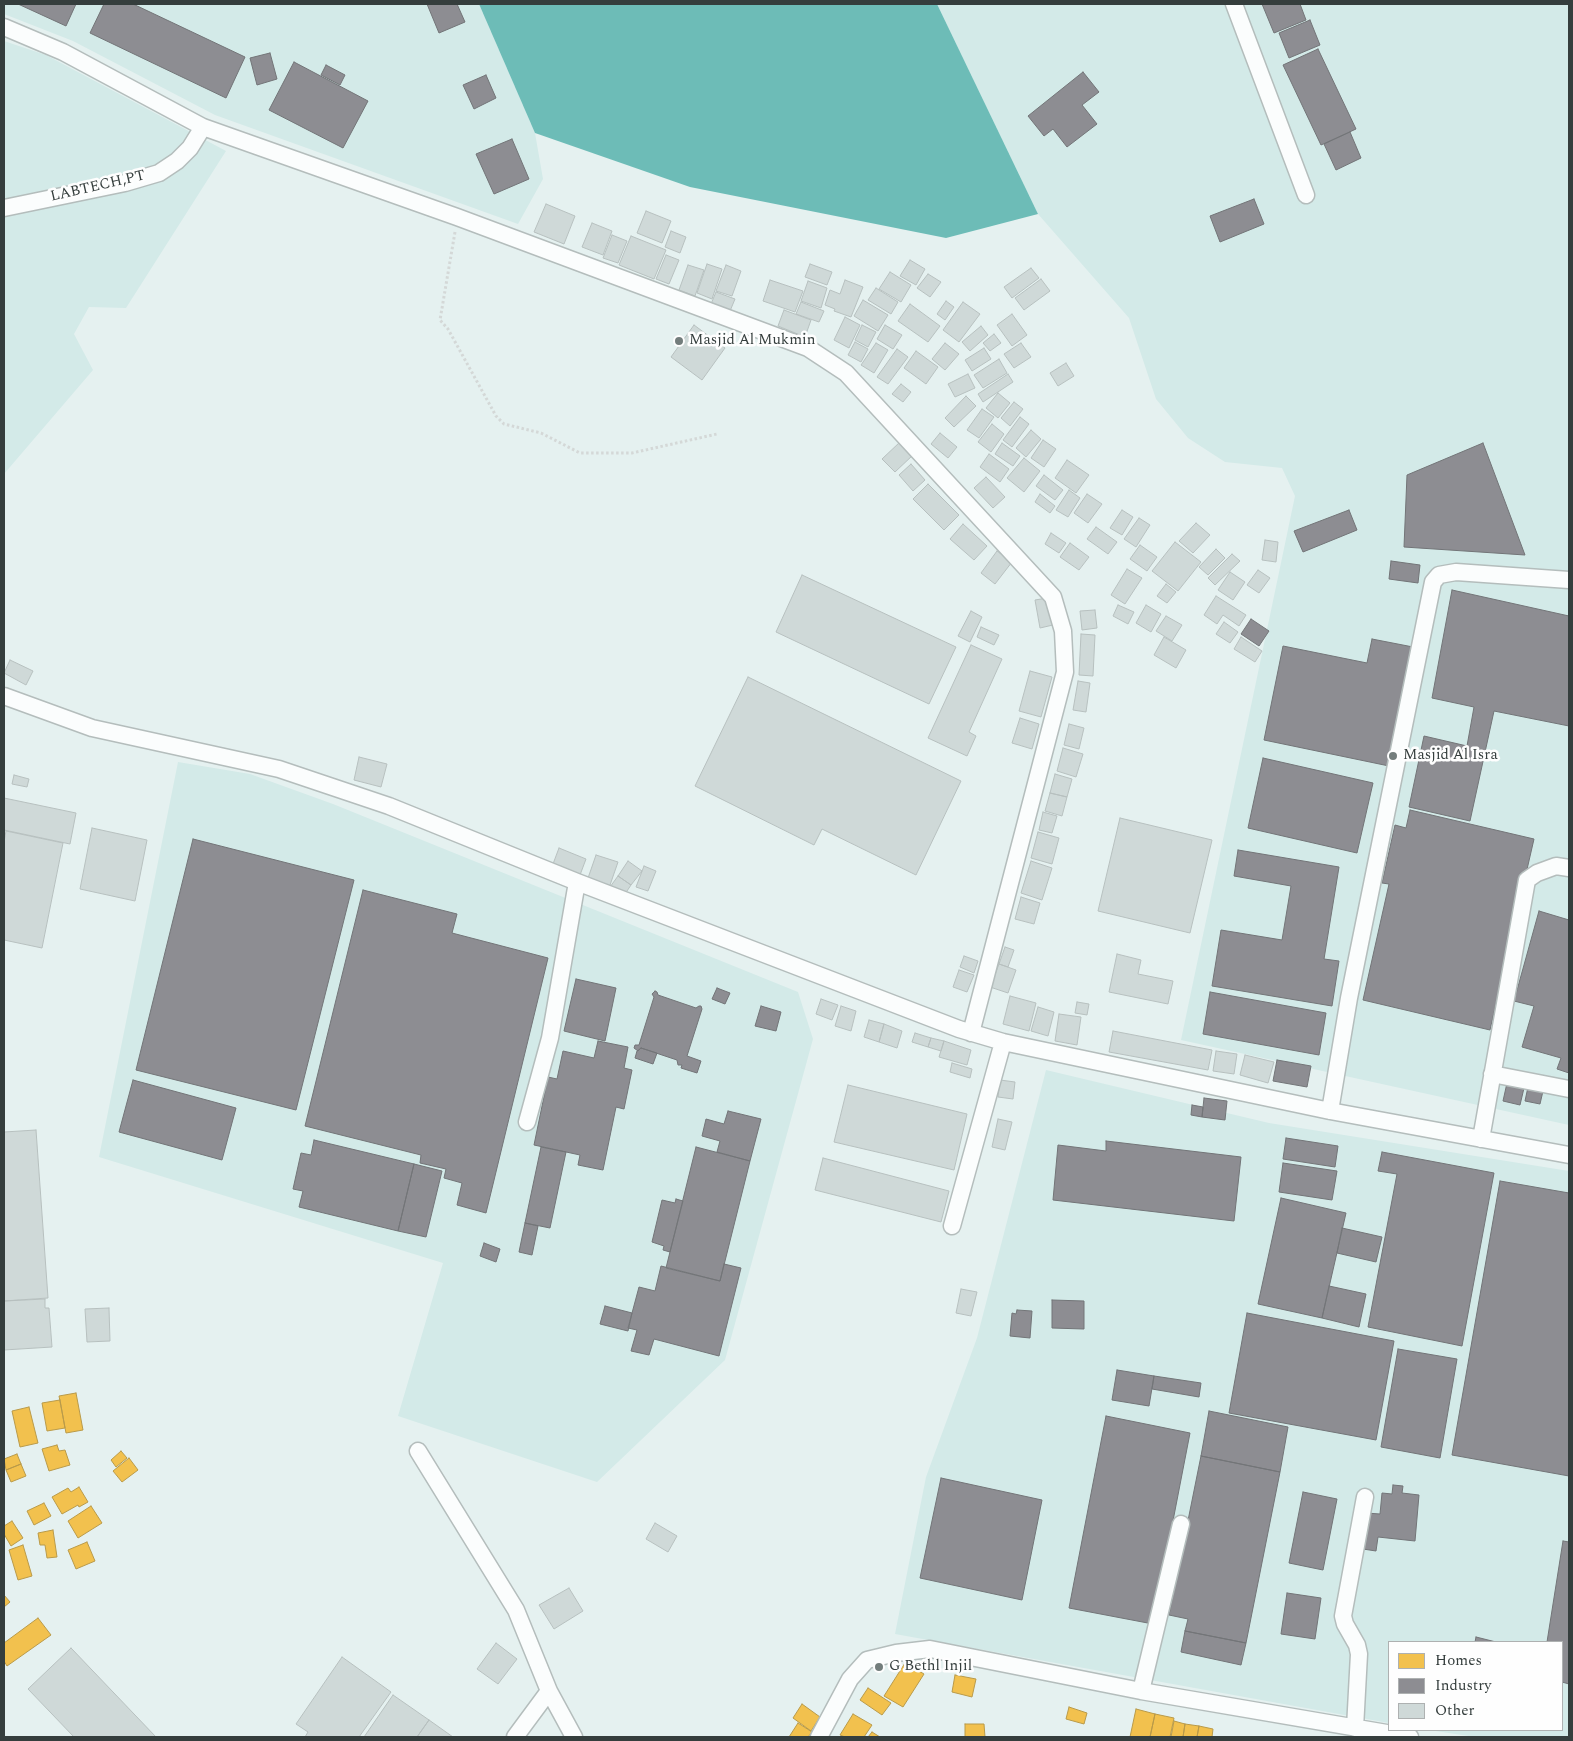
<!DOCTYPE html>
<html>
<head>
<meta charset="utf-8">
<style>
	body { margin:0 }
	#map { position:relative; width:1573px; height:1741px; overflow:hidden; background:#e5f1f0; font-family:Spectral,serif }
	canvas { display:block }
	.frame { position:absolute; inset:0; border:5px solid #353e3d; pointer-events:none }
	.legend { position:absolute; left:1388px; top:1641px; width:175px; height:90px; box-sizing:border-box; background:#fefefe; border:1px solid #aeb1b1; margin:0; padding:6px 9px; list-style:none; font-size:15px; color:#353e3d }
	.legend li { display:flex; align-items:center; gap:10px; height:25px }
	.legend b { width:25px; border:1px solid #aeb1b1 }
</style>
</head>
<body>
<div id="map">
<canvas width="1573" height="1741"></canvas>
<div class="frame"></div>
<ul class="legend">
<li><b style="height:14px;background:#f2c14e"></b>Homes</li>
<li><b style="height:14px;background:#8d8d92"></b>Industry</li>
<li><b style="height:14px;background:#cfd9d8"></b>Other</li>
</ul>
</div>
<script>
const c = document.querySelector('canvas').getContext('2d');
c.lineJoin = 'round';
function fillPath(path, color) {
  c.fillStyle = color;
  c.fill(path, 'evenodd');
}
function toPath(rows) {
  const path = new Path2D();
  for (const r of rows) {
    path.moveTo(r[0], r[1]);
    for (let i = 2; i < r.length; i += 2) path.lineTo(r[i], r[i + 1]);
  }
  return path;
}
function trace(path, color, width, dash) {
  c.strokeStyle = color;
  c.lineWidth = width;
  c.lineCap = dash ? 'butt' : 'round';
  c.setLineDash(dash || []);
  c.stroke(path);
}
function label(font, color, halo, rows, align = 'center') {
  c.font = font + ' Spectral,serif';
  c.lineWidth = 5;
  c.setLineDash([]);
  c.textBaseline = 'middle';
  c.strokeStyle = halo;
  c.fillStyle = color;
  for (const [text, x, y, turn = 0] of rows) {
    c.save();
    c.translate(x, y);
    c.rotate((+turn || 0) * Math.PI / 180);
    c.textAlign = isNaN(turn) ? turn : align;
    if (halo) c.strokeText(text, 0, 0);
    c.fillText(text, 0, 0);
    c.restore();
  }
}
fillPath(toPath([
	[4,4,479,4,535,133,543,179,518,224,215,115,73,41,4,14],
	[937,4,1569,4,1569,1125,1181,1040,1295,496,1282,468,1225,462,1188,438,1156,399,1129,318,1038,214],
	[4,41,46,55,226,151,126,308,89,307,74,334,93,370,4,474],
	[178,762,250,774,333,804,798,992,813,1039,725,1360,597,1482,398,1416,443,1263,99,1157],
	[1046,1070,1269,1123,1569,1171,1569,1737,1475,1737,1429,1730,1562,1730,1562,1642,1389,1642,1389,1723,895,1634,926,1477,977,1338]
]), '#d3eae8');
fillPath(toPath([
	[479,4,937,4,1038,214,946,238,690,187,535,133]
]), '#6dbcb7');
const homes = toPath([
	[76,1393,83,1430,66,1433,59,1396,76,1393],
	[60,1400,65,1428,47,1431,42,1403,60,1400],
	[29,1407,38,1443,20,1447,12,1411,29,1407],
	[57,1445,59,1451,65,1450,70,1465,49,1471,42,1449,57,1445],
	[121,1451,127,1458,116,1467,111,1460,121,1451],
	[17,1454,21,1464,6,1470,4,1459,17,1454],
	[129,1458,138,1470,122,1482,113,1471,129,1458],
	[21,1464,26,1476,11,1482,6,1470,21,1464],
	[79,1487,88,1502,79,1507,78,1505,62,1514,52,1497,68,1488,71,1492,79,1487],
	[44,1503,51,1516,34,1525,27,1511,44,1503],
	[91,1506,102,1523,78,1538,68,1521,91,1506],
	[12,1521,23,1538,11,1546,4,1534,4,1526,12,1521],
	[53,1530,57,1557,47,1558,45,1545,40,1545,38,1533,53,1530],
	[87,1542,95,1561,76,1569,68,1550,87,1542],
	[23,1545,32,1576,18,1580,9,1550,23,1545],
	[4,1595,10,1602,4,1607,4,1595],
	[38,1618,51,1635,7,1666,4,1661,4,1643,38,1618],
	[905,1663,924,1674,903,1707,884,1696,905,1663],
	[955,1675,976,1679,972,1697,952,1692,955,1675],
	[868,1688,891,1703,882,1715,860,1700,868,1688],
	[802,1704,820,1717,811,1731,793,1718,802,1704],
	[1069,1707,1087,1713,1084,1724,1066,1719,1069,1707],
	[1136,1709,1155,1714,1150,1737,1130,1737,1136,1709],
	[853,1714,872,1725,864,1737,845,1737,840,1735,853,1714],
	[1155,1714,1174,1718,1170,1737,1150,1737,1155,1714],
	[1174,1721,1185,1724,1183,1737,1171,1737,1174,1721],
	[798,1723,812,1732,808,1737,789,1737,798,1723],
	[965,1724,984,1724,985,1737,965,1737,965,1724],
	[1185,1724,1199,1726,1197,1737,1183,1737,1185,1724],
	[1199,1726,1213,1729,1212,1737,1197,1737,1199,1726],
	[872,1732,880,1737,868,1737,872,1732]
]);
fillPath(homes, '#f2c14e');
trace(homes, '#b99a49', 1);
const industry = toPath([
	[18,4,76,4,66,26,18,4],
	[104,4,133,4,245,57,226,98,90,33,104,4],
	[427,4,457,4,465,22,439,33,427,4],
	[1262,4,1300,4,1306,20,1274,33,1262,4],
	[1310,20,1320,45,1289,58,1279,33,1310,20],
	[1318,49,1356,129,1321,145,1283,65,1318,49],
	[270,53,277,79,257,85,250,58,270,53],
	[294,62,368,101,343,148,269,110,294,62],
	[326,65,345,75,340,85,321,75,326,65],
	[1083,72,1099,92,1082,105,1097,124,1067,147,1053,129,1044,136,1028,116,1083,72],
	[486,75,496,98,474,109,463,85,486,75],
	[1350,132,1361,158,1336,170,1324,144,1350,132],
	[512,139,529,179,494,194,476,154,512,139],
	[1254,199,1264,224,1220,242,1210,216,1254,199],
	[1483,443,1525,555,1404,547,1407,475,1483,443],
	[1349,510,1357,530,1303,552,1294,531,1349,510],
	[1391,561,1420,565,1418,583,1389,579,1391,561],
	[1452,590,1569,616,1569,726,1494,711,1470,821,1409,807,1424,736,1467,746,1474,707,1432,698,1452,590],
	[1251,619,1269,631,1259,646,1241,634,1251,619],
	[1372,639,1413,647,1389,766,1264,740,1283,646,1367,663,1372,639],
	[1263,758,1373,783,1357,853,1248,828,1263,758],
	[1410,810,1534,839,1490,1030,1363,1000,1389,884,1382,883,1395,825,1406,828,1410,810],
	[193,839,354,880,296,1110,136,1070,193,839],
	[1238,850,1339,867,1324,959,1339,961,1332,1006,1212,986,1221,930,1282,940,1291,886,1234,876,1238,850],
	[363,890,457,914,452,933,548,958,486,1213,457,1205,462,1183,444,1178,446,1169,420,1163,421,1155,305,1126,363,890],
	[1539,911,1569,920,1569,1073,1557,1069,1561,1058,1522,1047,1534,1006,1514,1001,1539,911],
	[576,979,616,988,605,1041,564,1031,576,979],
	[717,988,730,993,725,1004,712,999,717,988],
	[655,991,657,992,658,995,696,1008,699,1006,701,1006,702,1009,687,1056,701,1061,697,1073,681,1068,682,1065,678,1065,677,1060,641,1048,638,1051,634,1048,635,1045,639,1045,654,997,652,994,655,991],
	[1210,992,1326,1013,1319,1055,1203,1034,1210,992],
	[761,1006,781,1012,776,1031,755,1026,761,1006],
	[598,1041,628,1047,624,1068,632,1070,624,1109,616,1107,603,1170,578,1165,580,1155,534,1145,548,1077,557,1079,563,1051,594,1058,598,1041],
	[641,1048,657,1053,653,1064,635,1058,637,1051,641,1048],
	[1277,1060,1311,1066,1307,1087,1273,1081,1277,1060],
	[133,1080,236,1108,222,1160,119,1132,133,1080],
	[1507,1083,1524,1088,1520,1105,1503,1101,1507,1083],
	[1528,1087,1543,1091,1540,1104,1525,1101,1528,1087],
	[1204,1098,1227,1101,1225,1120,1202,1117,1204,1098],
	[1192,1105,1203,1107,1202,1117,1191,1115,1192,1105],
	[728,1111,761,1119,750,1161,717,1152,720,1141,702,1136,706,1119,724,1124,728,1111],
	[1286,1138,1338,1146,1335,1167,1283,1159,1286,1138],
	[314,1140,414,1164,398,1231,299,1207,303,1191,293,1189,301,1153,311,1155,314,1140],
	[1106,1141,1241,1157,1234,1221,1053,1200,1058,1145,1106,1151,1106,1141],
	[541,1147,566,1152,550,1228,525,1223,541,1147],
	[696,1147,750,1161,720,1281,666,1268,696,1147],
	[1382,1152,1494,1173,1462,1346,1368,1327,1397,1174,1378,1171,1382,1152],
	[1283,1163,1337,1171,1332,1200,1279,1192,1283,1163],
	[414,1164,442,1171,426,1237,398,1231,414,1164],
	[1500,1181,1569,1193,1569,1476,1452,1455,1500,1181],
	[1281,1198,1346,1213,1322,1318,1258,1304,1281,1198],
	[676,1199,683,1201,670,1252,663,1250,664,1246,652,1242,662,1200,675,1203,676,1199],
	[525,1223,538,1226,532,1255,519,1252,525,1223],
	[1342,1228,1382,1237,1376,1262,1337,1253,1342,1228],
	[484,1243,500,1249,496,1262,480,1256,484,1243],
	[724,1264,741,1268,719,1356,654,1339,649,1355,631,1351,637,1330,628,1328,639,1287,655,1291,661,1266,720,1281,724,1264],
	[1329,1286,1366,1294,1359,1327,1322,1318,1329,1286],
	[1052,1300,1084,1301,1084,1329,1052,1328,1052,1300],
	[605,1306,632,1313,628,1331,600,1324,605,1306],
	[1017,1310,1032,1311,1030,1338,1010,1336,1012,1313,1016,1314,1017,1310],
	[1247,1313,1394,1341,1376,1440,1229,1413,1247,1313],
	[1398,1349,1457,1359,1440,1458,1381,1447,1398,1349],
	[1117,1370,1154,1376,1149,1406,1112,1400,1117,1370],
	[1154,1376,1201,1383,1199,1397,1152,1389,1154,1376],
	[1209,1411,1288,1427,1280,1472,1201,1456,1209,1411],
	[1106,1416,1190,1433,1153,1624,1069,1608,1106,1416],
	[1201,1456,1280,1472,1246,1643,1185,1631,1188,1619,1169,1615,1201,1456],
	[941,1478,1042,1500,1022,1600,920,1578,941,1478],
	[1393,1485,1403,1486,1402,1493,1419,1495,1415,1541,1378,1537,1376,1551,1363,1549,1366,1513,1380,1514,1382,1493,1392,1494,1393,1485],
	[1303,1492,1337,1499,1323,1570,1289,1563,1303,1492],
	[1563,1541,1569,1542,1569,1684,1562,1682,1562,1642,1547,1642,1563,1541],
	[1287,1593,1321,1598,1315,1639,1281,1634,1287,1593],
	[1185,1631,1246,1643,1241,1665,1181,1652,1185,1631],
	[1476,1637,1496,1642,1475,1642,1476,1637]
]);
fillPath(industry, '#8d8d92');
trace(industry, '#737578', 1);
const building = toPath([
	[546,204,575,216,564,244,534,232,546,204],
	[646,211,671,221,662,243,637,233,646,211],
	[592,223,612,231,603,255,582,247,592,223],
	[671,231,686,237,680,253,665,247,671,231],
	[612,235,627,241,618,263,603,258,612,235],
	[631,236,666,250,654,279,619,265,631,236],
	[666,255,679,260,669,284,656,279,666,255],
	[910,260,925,269,916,285,900,276,910,260],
	[707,264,722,269,712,299,697,293,707,264],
	[810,264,832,272,827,285,805,277,810,264],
	[688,265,704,270,695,296,679,290,688,265],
	[726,265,741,271,732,296,716,291,726,265],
	[1031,268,1039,278,1012,298,1004,287,1031,268],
	[890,272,911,285,901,302,879,289,890,272],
	[928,274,941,282,930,297,917,288,928,274],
	[1041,279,1050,291,1024,310,1015,298,1041,279],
	[770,280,803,291,795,312,763,301,770,280],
	[845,280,863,287,851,317,834,311,835,309,825,305,830,290,840,294,845,280],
	[808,281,827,288,821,308,801,301,808,281],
	[876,288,898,302,891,314,868,300,876,288],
	[716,292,735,299,730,311,711,304,716,292],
	[863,300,888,315,878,331,854,316,863,300],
	[946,301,954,307,945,320,937,314,946,301],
	[801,302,824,311,819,322,796,314,801,302],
	[963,302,980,314,959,342,943,330,963,302],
	[910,304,940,326,928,342,898,321,910,304],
	[784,310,811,320,805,337,778,326,784,310],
	[1012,314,1027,335,1012,346,997,325,1012,314],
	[845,317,860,325,849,348,834,340,845,317],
	[694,325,725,348,702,380,671,357,694,325],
	[862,325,876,332,868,347,855,340,862,325],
	[885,325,902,335,893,349,877,339,885,325],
	[981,326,988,335,970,351,962,342,981,326],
	[994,334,1001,343,990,351,983,343,994,334],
	[855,342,868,349,861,362,848,355,855,342],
	[876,343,888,350,874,373,861,365,876,343],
	[945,343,959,354,945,370,932,359,945,343],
	[1021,343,1031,357,1014,368,1004,354,1021,343],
	[984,348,991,359,972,371,965,360,984,348],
	[897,349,908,357,888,384,877,377,897,349],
	[916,351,938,367,926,384,904,368,916,351],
	[999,359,1007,373,983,388,974,375,999,359],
	[1066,363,1074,376,1058,386,1050,373,1066,363],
	[968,374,975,388,955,397,948,384,968,374],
	[1008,374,1013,382,983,402,978,394,1008,374],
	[901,384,911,392,903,402,892,394,901,384],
	[998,393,1010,403,998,418,986,408,998,393],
	[966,396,976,406,954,427,945,418,966,396],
	[1014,402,1023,409,1010,426,1001,418,1014,402],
	[982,409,994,417,979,438,967,430,982,409],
	[1020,417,1029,424,1012,447,1003,440,1020,417],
	[992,424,1004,434,991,452,978,442,992,424],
	[1031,430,1041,439,1026,457,1016,448,1031,430],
	[940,433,957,447,948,458,931,444,940,433],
	[1043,440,1056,449,1044,467,1031,458,1043,440],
	[900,442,913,455,895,472,882,459,900,442],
	[1002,443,1020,456,1013,466,995,454,1002,443],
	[989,454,1009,469,1000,482,980,467,989,454],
	[1024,458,1040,471,1024,492,1007,478,1024,458],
	[1067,460,1089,475,1076,493,1055,478,1067,460],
	[911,464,925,480,913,491,899,475,911,464],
	[1044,475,1063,490,1055,500,1036,486,1044,475],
	[986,477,1005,497,993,508,974,488,986,477],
	[928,484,959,515,944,530,913,499,928,484],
	[1069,490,1080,498,1068,517,1056,510,1069,490],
	[1040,494,1055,506,1050,513,1035,502,1040,494],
	[1087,494,1102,504,1088,523,1074,513,1087,494],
	[1122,510,1133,517,1122,535,1110,528,1122,510],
	[1139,518,1150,525,1136,547,1124,539,1139,518],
	[1196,523,1210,535,1193,553,1179,541,1196,523],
	[963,524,987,546,974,560,950,539,963,524],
	[1096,527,1117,542,1108,554,1087,539,1096,527],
	[1051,533,1066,543,1059,553,1045,544,1051,533],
	[1265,540,1278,542,1276,562,1262,560,1265,540],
	[1175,542,1201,562,1178,591,1152,571,1175,542],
	[1070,543,1089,557,1079,570,1060,557,1070,543],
	[1140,545,1157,557,1147,571,1130,559,1140,545],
	[1216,549,1225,558,1208,575,1199,567,1216,549],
	[997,551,1012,562,995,584,981,573,997,551],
	[1232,554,1240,561,1215,585,1208,578,1232,554],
	[1127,569,1142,578,1125,604,1111,595,1127,569],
	[1258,570,1270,578,1259,593,1247,585,1258,570],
	[1230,572,1245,582,1233,600,1218,590,1230,572],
	[802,575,956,647,929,704,776,632,802,575],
	[1166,584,1176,592,1167,603,1157,596,1166,584],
	[1216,596,1246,615,1239,626,1223,615,1217,624,1204,615,1216,596],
	[1047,598,1053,625,1040,628,1035,600,1047,598],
	[1118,605,1134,612,1128,624,1113,616,1118,605],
	[1146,605,1161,614,1151,632,1136,623,1146,605],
	[1095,610,1097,628,1082,630,1080,611,1095,610],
	[971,611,982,617,970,642,958,636,971,611],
	[1166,616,1182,625,1172,641,1156,631,1166,616],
	[1224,622,1238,632,1230,643,1216,634,1224,622],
	[981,627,999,635,994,645,977,637,981,627],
	[1081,634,1095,635,1093,676,1079,675,1081,634],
	[1164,637,1186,650,1176,668,1154,655,1164,637],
	[1241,637,1262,651,1255,662,1234,649,1241,637],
	[971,645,1002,659,969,732,976,736,967,756,928,738,971,645],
	[10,660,33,671,26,685,4,673,10,660],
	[1030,671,1052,677,1041,717,1019,711,1030,671],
	[748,677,961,781,916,875,822,829,814,845,695,786,748,677],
	[1078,681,1090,683,1086,712,1073,710,1078,681],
	[1020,718,1039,724,1032,749,1012,743,1020,718],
	[1069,724,1084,728,1079,749,1064,745,1069,724],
	[1063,748,1083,754,1076,777,1057,771,1063,748],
	[359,757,387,764,381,787,354,780,359,757],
	[1055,774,1072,779,1067,797,1050,793,1055,774],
	[14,775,29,779,27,787,12,784,14,775],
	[1050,793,1067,797,1062,816,1045,811,1050,793],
	[4,798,76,813,70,844,4,830,4,798],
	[1043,812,1057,816,1052,833,1039,830,1043,812],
	[1120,818,1212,840,1190,933,1098,911,1120,818],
	[92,828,147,840,135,901,80,889,92,828],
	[6,831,63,843,42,948,4,940,4,842,6,831],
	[1038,832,1059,838,1052,864,1031,858,1038,832],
	[559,848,586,859,580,875,553,864,559,848],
	[596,855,618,862,609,888,587,881,596,855],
	[628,861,642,871,631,885,618,876,628,861],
	[1031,861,1052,868,1042,900,1021,893,1031,861],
	[644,866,656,871,648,891,636,887,644,866],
	[618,876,631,885,623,897,610,887,618,876],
	[1021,897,1040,903,1034,924,1015,919,1021,897],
	[1005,947,1014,950,1008,967,999,964,1005,947],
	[1117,954,1141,960,1138,974,1173,981,1168,1004,1109,992,1117,954],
	[964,956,978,961,974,973,960,967,964,956],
	[999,964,1016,970,1008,993,990,987,999,964],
	[959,970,974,975,967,992,953,987,959,970],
	[1010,996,1036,1003,1029,1031,1003,1024,1010,996],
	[821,999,838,1005,832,1020,816,1014,821,999],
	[1077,1002,1089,1004,1087,1015,1075,1013,1077,1002],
	[841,1006,856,1011,851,1031,835,1026,841,1006],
	[1038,1007,1054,1012,1048,1036,1031,1031,1038,1007],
	[1059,1014,1081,1017,1077,1045,1055,1041,1059,1014],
	[869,1020,884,1024,879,1042,864,1037,869,1020],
	[884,1024,902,1031,897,1048,879,1042,884,1024],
	[1113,1031,1212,1050,1208,1070,1109,1052,1113,1031],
	[915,1033,931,1038,928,1047,912,1042,915,1033],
	[931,1038,944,1041,941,1051,928,1047,931,1038],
	[944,1041,971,1050,967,1065,939,1057,944,1041],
	[1216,1051,1237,1054,1234,1074,1213,1071,1216,1051],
	[1245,1055,1274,1062,1268,1083,1240,1075,1245,1055],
	[952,1063,972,1069,970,1078,950,1072,952,1063],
	[1000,1080,1015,1082,1013,1099,998,1097,1000,1080],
	[848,1085,967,1114,954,1170,834,1142,848,1085],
	[998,1119,1012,1122,1005,1150,992,1147,998,1119],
	[36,1130,48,1298,4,1301,4,1132,36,1130],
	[823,1158,949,1191,941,1222,815,1190,823,1158],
	[961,1289,977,1292,971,1316,956,1313,961,1289],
	[45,1299,45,1308,49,1308,52,1347,4,1350,4,1301,45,1299],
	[109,1308,110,1341,87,1342,85,1309,109,1308],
	[655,1523,677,1536,668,1552,646,1539,655,1523],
	[569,1588,583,1611,554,1629,539,1605,569,1588],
	[496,1643,517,1659,498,1684,477,1669,496,1643],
	[71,1648,156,1737,74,1737,28,1689,71,1648],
	[342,1657,391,1692,359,1737,305,1737,308,1732,296,1724,342,1657],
	[393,1695,429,1720,417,1737,364,1737,393,1695],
	[429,1720,453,1737,417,1737,429,1720]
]);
fillPath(building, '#cfd9d8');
trace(building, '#b7c0bf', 1);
const minor = toPath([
	[1234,4,1306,195],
	[4,27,63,52,203,127,457,217,808,348,846,373,1053,597,1063,631,1065,672,971,1033],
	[4,208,125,183,159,173,177,161,190,148,203,127],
	[4,696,92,728,279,769,389,806,577,882,959,1029,1003,1042,1330,1111,1569,1155],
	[1492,1074,1569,1089],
	[1330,1111,1349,998,1433,582,1439,575,1456,572,1569,580],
	[527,1122,550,1038,577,882],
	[1481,1139,1527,880,1537,873,1556,866,1569,868],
	[952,1226,1003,1042],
	[418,1451,516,1610,549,1691,574,1737],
	[1141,1691,1181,1524],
	[1355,1728,1359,1654,1357,1645,1345,1624,1343,1616,1365,1497],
	[515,1737,549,1691],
	[819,1737,850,1679,867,1660,896,1653,930,1649,1141,1691,1410,1737]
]);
trace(minor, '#b4bdbc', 19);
trace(toPath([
	[455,232,440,320,448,329,496,416,504,424,541,433,580,453,632,453,717,434]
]), '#d4d8d7', 3, [2.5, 2.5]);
trace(minor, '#fbfdfd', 16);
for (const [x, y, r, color] of [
	[679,341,5,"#737d7c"],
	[1393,756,5,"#737d7c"],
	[879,1667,5,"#737d7c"]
]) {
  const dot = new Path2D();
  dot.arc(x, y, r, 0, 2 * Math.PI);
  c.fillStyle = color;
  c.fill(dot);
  trace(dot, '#fefefe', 2);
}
label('15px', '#353e3d', '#fefefe', [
	["LABTECH,PT",98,187,-13]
]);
label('15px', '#353e3d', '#fefefe', [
	["Masjid Al Mukmin",689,341],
	["Masjid Al Isra",1403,756],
	["G Bethl Injil",889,1667]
], 'left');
</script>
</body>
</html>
